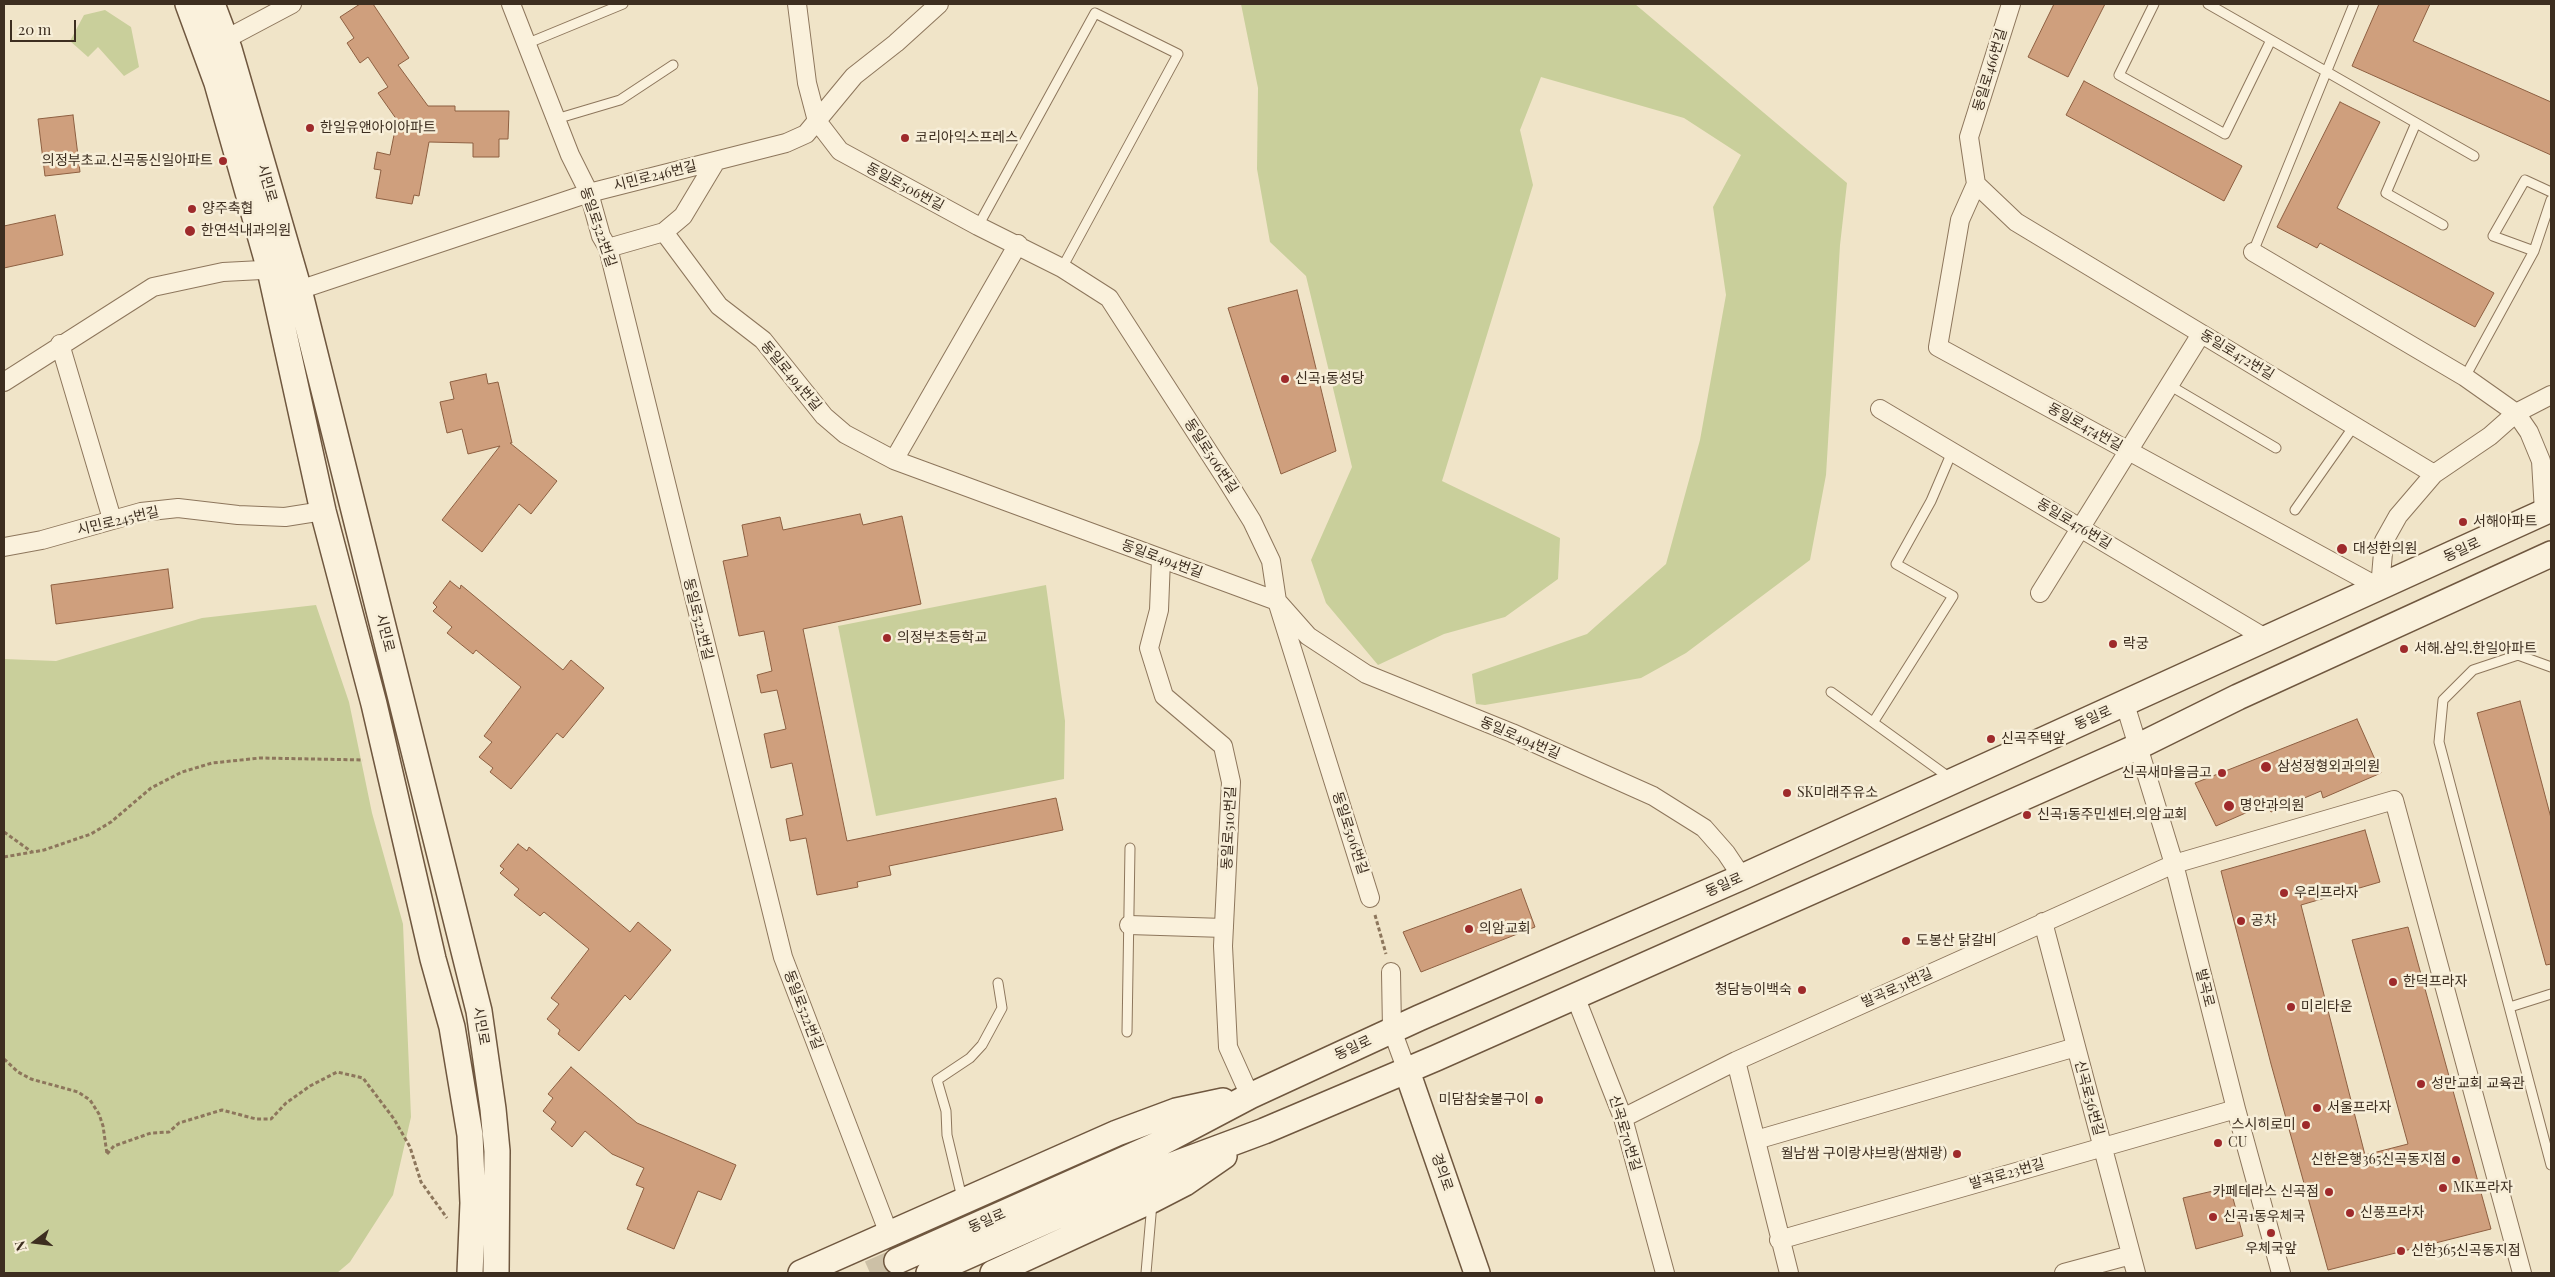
<!DOCTYPE html>
<html>
<head>
<meta charset="utf-8">
<style>
	body { margin:0 }
	#map { position:relative; width:2555px; height:1277px; overflow:hidden; background:#f0e4c8; font-family:"Playfair Display",serif }
	canvas { display:block }
	.frame { position:absolute; inset:0; border:5px solid #3d2e20; pointer-events:none }
	.north { position:absolute; left:10px; top:1217px; width:50px; height:50px; -webkit-text-stroke:4px #f7eed8; paint-order:stroke; rotate:255deg; font-size:14px; font-weight:700; line-height:20px; text-align:center; color:#3d2e20 }
	.north::after { content:''; display:block; margin:auto; width:18px; height:22px; background:#3d2e20; clip-path:polygon(50% 0,100% 100%,50% 72%,0 100%) }
	.scale { position:absolute; left:10px; top:20px; width:66px; height:22px; box-sizing:border-box; border:2px solid #3d2e20; border-top:0; padding-left:6px; font-size:15px; line-height:18px; white-space:nowrap; color:#3d2e20; -webkit-text-stroke:4px #f7eed8; paint-order:stroke }
</style>
</head>
<body>
<div id="map">
<canvas width="2555" height="1277"></canvas>
<div class="frame"></div>
<div class="north">N</div>
<div class="scale">20 m</div>
</div>
<script>
const c = document.querySelector('canvas').getContext('2d');
c.lineJoin = 'round';
function fillPath(path, color) {
  c.fillStyle = color;
  c.fill(path, 'evenodd');
}
function toPath(rows) {
  const path = new Path2D();
  for (const r of rows) {
    path.moveTo(r[0], r[1]);
    for (let i = 2; i < r.length; i += 2) path.lineTo(r[i], r[i + 1]);
  }
  return path;
}
function trace(path, color, width, dash) {
  c.strokeStyle = color;
  c.lineWidth = width;
  c.lineCap = dash ? 'butt' : 'round';
  c.setLineDash(dash || []);
  c.stroke(path);
}
function label(font, color, halo, rows, align = 'center') {
  c.font = font + ' "Playfair Display","Noto Sans KR",serif';
  c.lineWidth = 5;
  c.setLineDash([]);
  c.textBaseline = 'middle';
  c.strokeStyle = halo;
  c.fillStyle = color;
  for (const [text, x, y, turn = 0] of rows) {
    c.save();
    c.translate(x, y);
    c.rotate((+turn || 0) * Math.PI / 180);
    c.textAlign = isNaN(turn) ? turn : align;
    if (halo) c.strokeText(text, 0, 0);
    c.fillText(text, 0, 0);
    c.restore();
  }
}
fillPath(toPath([
	[1241,4,1635,4,1847,183,1840,245,1826,475,1810,560,1686,653,1641,678,1485,705,1476,704,1472,674,1587,634,1666,564,1700,440,1726,295,1713,207,1741,155,1684,118,1541,77,1520,130,1533,185,1442,481,1560,538,1558,579,1505,617,1444,634,1378,665,1326,603,1311,560,1352,467,1306,276,1270,242,1257,169,1258,88],
	[105,10,131,27,139,67,124,76,98,47,88,57,70,41,84,15],
	[1046,585,1065,721,1064,779,876,816,838,626],
	[316,605,349,702,372,813,403,924,411,1117,393,1195,350,1262,337,1273,4,1273,4,659,56,661,202,618]
]), '#c9cf9b');
const building = toPath([
	[360,4,373,4,409,58,398,65,428,106,455,106,455,111,509,111,508,139,499,139,499,157,473,157,473,143,429,142,419,196,414,195,412,204,376,198,381,170,374,169,377,152,390,155,397,120,378,93,388,87,368,57,360,63,347,43,354,38,340,17,360,4],
	[2054,4,2105,4,2068,77,2028,57,2054,4],
	[2379,4,2430,4,2413,41,2551,102,2551,155,2352,66,2379,4],
	[2084,81,2242,166,2224,201,2066,115,2084,81],
	[2340,102,2380,122,2337,208,2494,293,2475,327,2320,243,2317,248,2277,227,2340,102],
	[73,115,80,172,45,176,38,119,73,115],
	[55,215,63,255,4,268,4,226,55,215],
	[1297,290,1336,451,1281,474,1228,308,1297,290],
	[486,374,488,384,498,382,512,443,510,443,557,481,531,514,519,504,482,552,442,520,500,446,468,454,462,429,447,433,440,402,454,399,450,382,486,374],
	[860,514,863,525,902,516,921,604,803,629,847,841,1056,798,1063,830,889,866,891,875,857,882,858,887,817,895,806,838,790,841,786,819,803,815,792,763,771,768,764,734,786,729,777,690,761,693,757,675,772,671,764,631,739,636,723,561,748,556,742,525,780,517,783,530,860,514],
	[168,569,173,608,56,624,51,585,168,569],
	[450,581,460,589,461,585,563,670,571,660,604,688,563,738,557,733,511,789,490,772,493,768,479,757,492,742,484,736,521,687,476,650,473,654,447,633,452,627,433,611,437,607,433,603,450,581],
	[2520,701,2551,818,2551,964,2546,965,2477,713,2520,701],
	[2357,719,2381,773,2323,798,2321,791,2271,812,2266,804,2216,826,2195,783,2357,719],
	[2365,830,2380,882,2301,905,2365,1155,2408,1144,2352,940,2408,927,2491,1229,2328,1270,2271,1064,2221,871,2365,830],
	[518,844,527,851,529,847,630,932,638,922,671,950,630,1000,625,995,579,1051,558,1034,560,1030,547,1019,559,1004,551,998,589,949,544,912,540,916,514,895,519,889,500,873,504,869,500,866,518,844],
	[1521,889,1535,927,1421,972,1403,932,1521,889],
	[571,1067,637,1123,736,1165,721,1200,698,1191,674,1249,627,1229,644,1188,636,1185,644,1168,612,1154,585,1131,572,1147,551,1129,556,1122,543,1111,553,1098,548,1094,571,1067],
	[2230,1187,2243,1236,2196,1249,2183,1198,2230,1187]
]);
fillPath(building, '#cf9f7d');
trace(building, '#8d5f41', 1);
trace(toPath([
	[870,1273,897,1261]
]), '#ccc0a6', 25, [25, 12]);
const lane = toPath([
	[2154,4,2119,75,2225,134,2271,40],
	[2208,4,2474,156],
	[526,44,623,4],
	[556,119,620,100,673,65],
	[2416,123,2386,193,2443,225],
	[978,226,1095,13,1178,54,1062,268],
	[2534,251,2493,236,2525,180,2551,192],
	[2253,252,2354,4],
	[2465,377,2534,251,2551,200],
	[2169,385,2276,448],
	[2295,510,2354,426],
	[2551,667,2518,655,2473,670,2443,700,2439,742,2551,1165],
	[1831,692,1950,778],
	[1874,721,1953,596,1896,564,1931,501,1952,452],
	[2510,1007,2551,994],
	[1127,1032,1130,848],
	[962,1198,947,1135,946,1111,937,1080,970,1058,982,1045,1002,1008,998,983],
	[1146,1273,1152,1203]
]);
const street = toPath([
	[511,4,570,155,589,193,601,236,608,248,783,957,889,1234],
	[797,4,807,83,817,121,840,151,978,226,1062,268,1109,298,1226,479,1252,521,1271,561,1277,601,1370,898],
	[226,39,292,4],
	[1976,184,1960,220,1938,347,2380,588,2384,541,2398,516,2434,474,2016,222,1976,184,1969,137,2011,4],
	[664,232,683,216,716,161],
	[608,248,664,232,719,306,763,340,824,416,845,434,894,460,1277,601,1308,636,1366,674,1512,733,1653,796,1704,828,1726,853,1742,877],
	[2253,252,2465,377,2516,413,2490,436,2434,474],
	[299,290,589,193,786,143,806,134,854,76,896,43,939,4],
	[60,344,112,519],
	[4,382,153,287,223,272,281,269],
	[1880,409,2267,639],
	[894,460,1018,244],
	[2544,512,2541,461,2529,432,2516,413,2551,395],
	[4,547,42,540,141,512,178,508,238,515,285,517,323,511],
	[1161,559,1159,610,1149,648,1164,696,1223,746,1231,782,1223,946,1228,1047,1250,1096],
	[2040,593,2201,334],
	[2125,704,2174,864,2236,1109,2281,1273],
	[2043,922,2136,1273],
	[1129,925,1224,928],
	[1391,972,1392,1030,1407,1071],
	[1575,996,1623,1118,1665,1273],
	[1736,1061,1789,1273],
	[1623,1118,1736,1061,2174,864,2394,800,2522,1273],
	[1756,1140,2076,1047],
	[1779,1240,2236,1109],
	[2064,1273,2131,1255]
]);
const secondary = toPath([
	[188,4,217,83,270,270,323,511,374,704,433,959,452,1027,470,1135,473,1203,470,1273],
	[212,4,229,49,299,290,479,1011,493,1109,497,1151,496,1273],
	[1407,1071,1477,1273],
	[897,1261,1159,1144,1250,1096,1419,1018,1742,877,2551,509],
	[801,1273,1117,1133,1176,1111,1223,1101],
	[929,1273,1170,1166,1264,1131,1436,1058,2139,746,2238,697,2551,554],
	[993,1273,1152,1200,1185,1183,1224,1156]
]);
trace(lane, '#8d765c', 11);
trace(street, '#8d765c', 20);
trace(secondary, '#6f573f', 28);
trace(toPath([
	[4,832,32,852],
	[4,857,44,850,91,834,111,822,151,788,182,772,212,763,260,758,363,760],
	[1375,915,1386,954],
	[4,1059,18,1072,31,1079,78,1092,90,1100,99,1114,103,1126,107,1154],
	[107,1154,114,1146,151,1133,169,1132,179,1123,222,1110,256,1119,271,1119,286,1103,310,1086,337,1072,363,1078,394,1119,410,1147,421,1182,447,1218]
]), '#8d765c', 3, [4, 2.5]);
trace(lane, '#faf1dc', 9);
trace(street, '#faf1dc', 18);
trace(secondary, '#faf1dc', 25);
for (const [x, y, r, color] of [
	[310,128,5,"#9e2a2b"],
	[905,138,5,"#9e2a2b"],
	[223,161,5,"#9e2a2b"],
	[192,209,5,"#9e2a2b"],
	[190,231,6,"#9e2a2b"],
	[1285,379,5,"#9e2a2b"],
	[2463,522,5,"#9e2a2b"],
	[2342,549,6,"#9e2a2b"],
	[887,638,5,"#9e2a2b"],
	[2113,644,5,"#9e2a2b"],
	[2404,649,5,"#9e2a2b"],
	[1991,739,5,"#9e2a2b"],
	[2266,767,6,"#9e2a2b"],
	[2222,773,5,"#9e2a2b"],
	[1787,793,5,"#9e2a2b"],
	[2229,806,6,"#9e2a2b"],
	[2027,815,5,"#9e2a2b"],
	[2284,893,5,"#9e2a2b"],
	[2241,921,5,"#9e2a2b"],
	[1469,929,5,"#9e2a2b"],
	[1906,941,5,"#9e2a2b"],
	[2393,982,5,"#9e2a2b"],
	[1802,990,5,"#9e2a2b"],
	[2291,1007,5,"#9e2a2b"],
	[2421,1084,5,"#9e2a2b"],
	[1539,1100,5,"#9e2a2b"],
	[2317,1108,5,"#9e2a2b"],
	[2306,1125,5,"#9e2a2b"],
	[2218,1143,5,"#9e2a2b"],
	[1957,1154,5,"#9e2a2b"],
	[2456,1160,5,"#9e2a2b"],
	[2443,1188,5,"#9e2a2b"],
	[2329,1192,5,"#9e2a2b"],
	[2350,1213,5,"#9e2a2b"],
	[2213,1217,5,"#9e2a2b"],
	[2271,1233,5,"#9e2a2b"],
	[2401,1251,5,"#9e2a2b"]
]) {
  const dot = new Path2D();
  dot.arc(x, y, r, 0, 2 * Math.PI);
  c.fillStyle = color;
  c.fill(dot);
  trace(dot, '#f7eed8', 2);
}
label('14px', '#3d2e20', '#f7eed8', [
	["동일로466번길",1990,70,-73],
	["시민로246번길",655,176,-14],
	["시민로",267,183,74],
	["동일로506번길",905,187,28],
	["동일로522번길",598,227,71],
	["동일로472번길",2237,355,31],
	["동일로494번길",791,376,50],
	["동일로474번길",2085,427,29],
	["동일로506번길",1211,456,57],
	["시민로245번길",118,521,-13],
	["동일로476번길",2074,524,31],
	["동일로",2462,550,-25],
	["동일로494번길",1162,559,20],
	["동일로522번길",698,619,76],
	["시민로",385,633,76],
	["동일로",2093,718,-24],
	["동일로494번길",1520,738,23],
	["동일로510번길",1229,828,-87],
	["동일로506번길",1350,833,72],
	["동일로",1724,885,-24],
	["발곡로31번길",1897,988,-24],
	["발곡로",2205,988,76],
	["동일로522번길",803,1010,69],
	["시민로",481,1026,80],
	["동일로",1353,1048,-25],
	["신곡로56번길",2089,1098,75],
	["신곡로70번길",1625,1133,73],
	["경의로",1442,1172,71],
	["발곡로23번길",2007,1174,-16],
	["동일로",987,1221,-24]
]);
label('14px', '#3d2e20', '#f7eed8', [
	["한일유앤아이아파트",320,128],
	["코리아익스프레스",915,138],
	["의정부초교.신곡동신일아파트",213,161,"right"],
	["양주축협",202,209],
	["한연석내과의원",201,231],
	["신곡1동성당",1295,379],
	["서해아파트",2473,522],
	["대성한의원",2353,549],
	["의정부초등학교",897,638],
	["락궁",2123,644],
	["서해.삼익.한일아파트",2414,649],
	["신곡주택앞",2001,739],
	["삼성정형외과의원",2277,767],
	["신곡새마을금고",2212,773,"right"],
	["SK미래주유소",1797,793],
	["명안과의원",2240,806],
	["신곡1동주민센터.의암교회",2037,815],
	["우리프라자",2294,893],
	["공차",2251,921],
	["의암교회",1479,929],
	["도봉산 닭갈비",1916,941],
	["한덕프라자",2403,982],
	["청담능이백숙",1792,990,"right"],
	["미리타운",2301,1007],
	["성만교회 교육관",2431,1084],
	["미담참숯불구이",1529,1100,"right"],
	["서울프라자",2327,1108],
	["스시히로미",2296,1125,"right"],
	["CU",2228,1143],
	["월남쌈 구이랑샤브랑(쌈채랑)",1947,1154,"right"],
	["신한은행365신곡동지점",2446,1160,"right"],
	["MK프라자",2453,1188],
	["카페테라스 신곡점",2319,1192,"right"],
	["신풍프라자",2360,1213],
	["신곡1동우체국",2223,1217],
	["우체국앞",2271,1249,"center"],
	["신한365신곡동지점",2411,1251]
], 'left');
</script>
</body>
</html>
